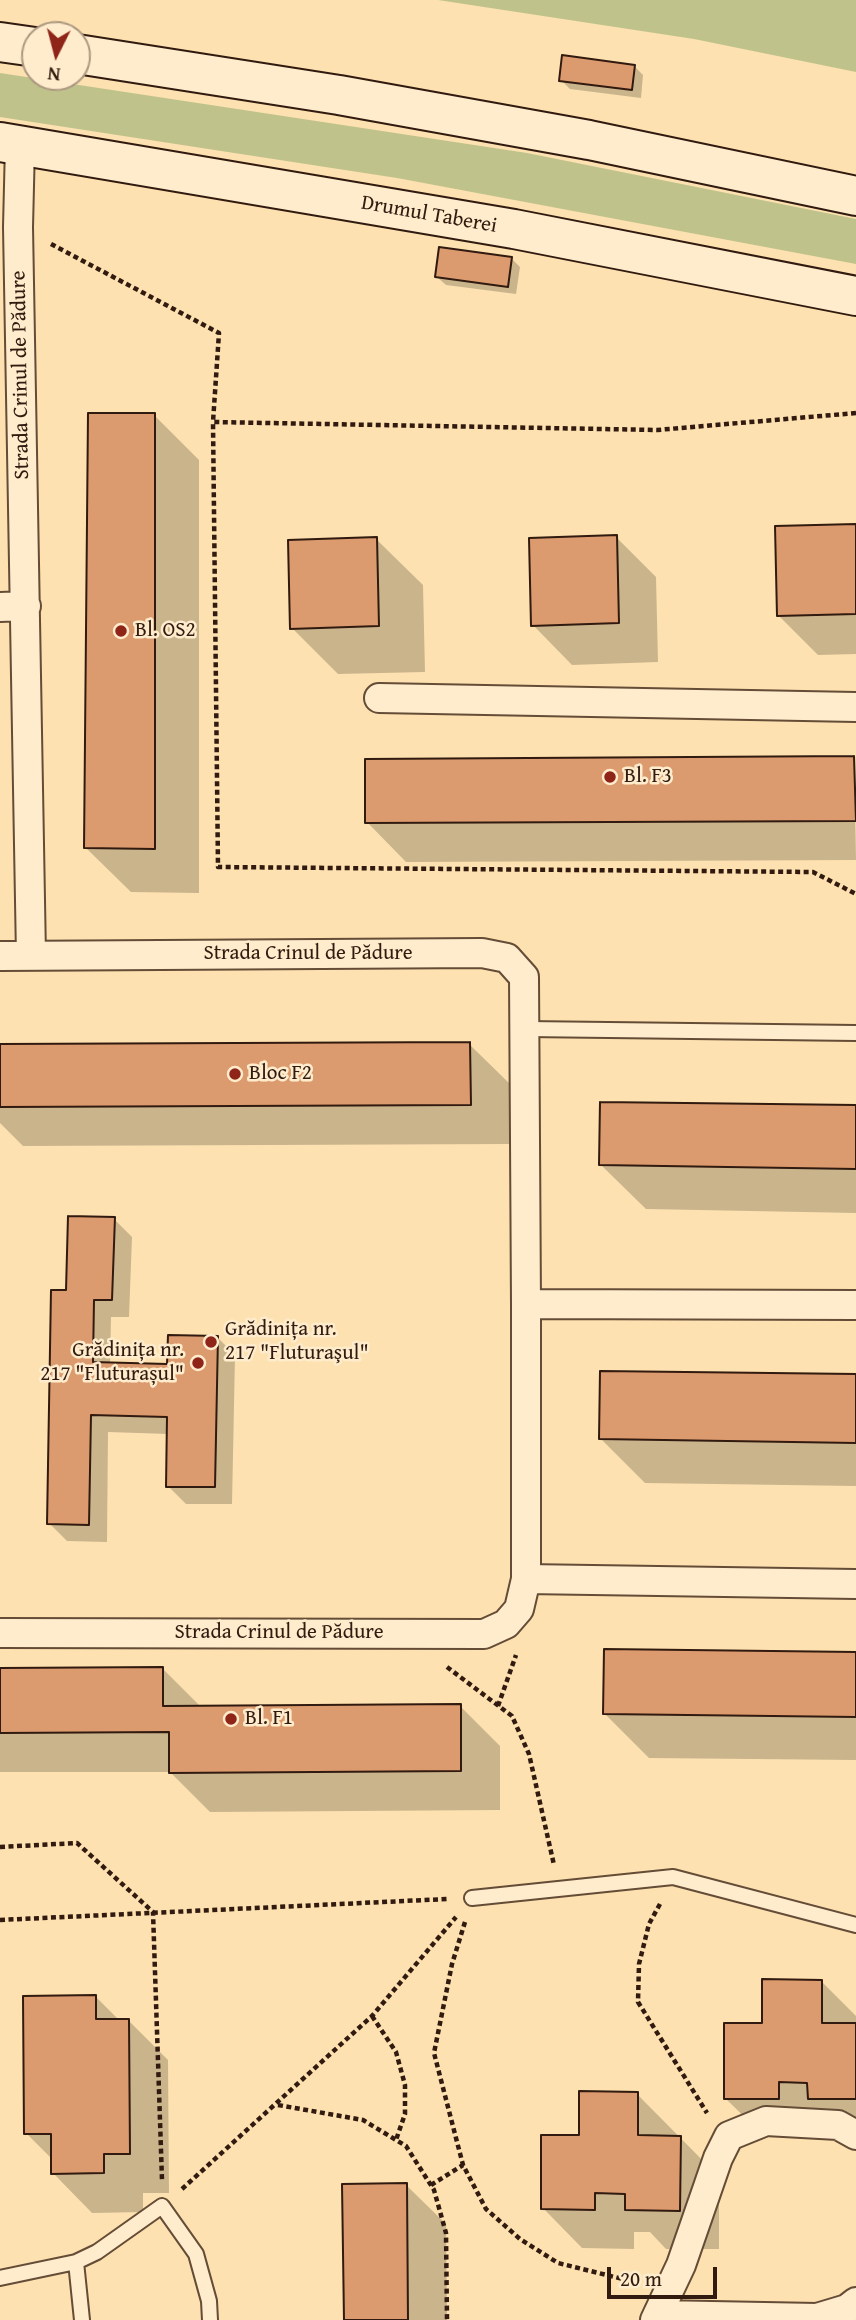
<!DOCTYPE html>
<html>
<head>
<meta charset="utf-8">
<style>
	body { margin:0 }
	#map { position:relative; width:856px; height:2320px; overflow:hidden; background:#fde1b0; font-family:"Gentium Book Plus",serif }
	canvas { display:block }
	.north { position:absolute; left:21px; top:21px; width:70px; height:70px; box-sizing:border-box; background:#feeccc; border:2px solid #ac9880; border-radius:50%; rotate:186deg; font-size:19px; font-weight:700; line-height:28px; text-align:center; color:#311a0f }
	.north::after { content:''; display:block; margin:auto; width:24px; height:32px; background:#8f2418; clip-path:polygon(50% 0,100% 100%,50% 72%,0 100%) }
	.scale { position:absolute; left:607px; top:2267px; width:110px; height:32px; box-sizing:border-box; border:4px solid #311a0f; border-top:0; padding-left:9px; font-size:21px; line-height:24px; white-space:nowrap; color:#311a0f; -webkit-text-stroke:5px #feeccc; paint-order:stroke }
</style>
</head>
<body>
<div id="map">
<canvas width="856" height="2320"></canvas>
<div class="north">N</div>
<div class="scale">20 m</div>
</div>
<script>
const c = document.querySelector('canvas').getContext('2d');
c.lineJoin = 'round';
function fillPath(path, color) {
  c.fillStyle = color;
  c.fill(path, 'evenodd');
}
function toPath(rows) {
  const path = new Path2D();
  for (const r of rows) {
    path.moveTo(r[0], r[1]);
    for (let i = 2; i < r.length; i += 2) path.lineTo(r[i], r[i + 1]);
  }
  return path;
}
function trace(path, color, width, dash) {
  c.strokeStyle = color;
  c.lineWidth = width;
  c.lineCap = dash ? 'butt' : 'round';
  c.setLineDash(dash || []);
  c.stroke(path);
}
function label(font, color, halo, rows, align = 'center') {
  c.font = font + ' "Gentium Book Plus",serif';
  c.lineWidth = 5;
  c.setLineDash([]);
  c.textBaseline = 'middle';
  c.strokeStyle = halo;
  c.fillStyle = color;
  for (const [text, x, y, turn = 0] of rows) {
    c.save();
    c.translate(x, y);
    c.rotate((+turn || 0) * Math.PI / 180);
    c.textAlign = isNaN(turn) ? turn : align;
    if (halo) c.strokeText(text, 0, 0);
    c.fillText(text, 0, 0);
    c.restore();
  }
}
fillPath(toPath([
	[438,0,856,0,856,72,694,39],
	[0,73,527,153,856,219,856,264,397,178,0,117]
]), '#bfc38b');
fillPath(toPath([
	[635,67,643,75,641,98,570,89,561,80],
	[511,258,520,267,516,294,446,285,437,277],
	[154,415,199,460,199,893,131,892,86,848],
	[856,526,856,654,818,655,779,616],
	[616,537,656,577,658,662,572,665,533,625],
	[376,539,423,585,425,672,338,674,292,628],
	[854,758,856,860,406,862,367,822],
	[469,1044,509,1083,509,1144,23,1146,0,1123,0,1046],
	[856,1107,856,1213,646,1209,601,1165],
	[114,1219,132,1237,129,1317,111,1317,110,1364,169,1366,217,1337,235,1355,232,1504,186,1504,168,1486,168,1434,108,1432,107,1542,67,1541,49,1523,67,1292],
	[856,1376,856,1486,645,1483,600,1438],
	[856,1654,856,1760,649,1758,604,1713],
	[162,1668,201,1707,460,1706,500,1746,500,1810,210,1812,170,1772,0,1772,0,1669],
	[822,1982,856,2016,856,2138,765,2137,725,2098,763,2025],
	[95,1996,119,2020,128,2020,168,2060,169,2193,143,2193,143,2212,92,2213,53,2173,53,2160,26,2133],
	[637,2094,719,2177,719,2249,666,2249,650,2232,634,2232,634,2249,582,2248,543,2208,580,2137],
	[406,2185,446,2224,447,2320,346,2320]
]), '#0003');
const building = toPath([
	[562,55,635,65,632,90,559,81,562,55],
	[439,247,512,257,508,287,435,277,439,247],
	[88,413,155,413,155,849,84,848,88,413],
	[856,524,856,614,777,616,775,526,856,524],
	[617,535,619,623,531,626,529,538,617,535],
	[377,537,379,626,290,629,288,540,377,537],
	[854,756,856,821,365,823,365,759,854,756],
	[470,1042,471,1105,0,1107,0,1044,470,1042],
	[600,1102,856,1105,856,1169,599,1165,600,1102],
	[68,1216,115,1217,112,1300,94,1300,93,1362,167,1364,168,1335,218,1336,215,1487,166,1487,167,1417,91,1415,89,1525,47,1524,51,1290,66,1290,68,1216],
	[600,1371,856,1374,856,1443,599,1439,600,1371],
	[604,1649,856,1652,856,1717,603,1714,604,1649],
	[163,1667,163,1706,461,1704,461,1771,169,1773,169,1732,0,1733,0,1668,163,1667],
	[762,1979,822,1980,822,2023,856,2023,856,2099,808,2099,807,2083,779,2082,779,2099,724,2099,724,2023,762,2023,762,1979],
	[96,1995,96,2019,129,2019,130,2154,104,2154,104,2173,51,2174,51,2134,24,2134,23,1996,96,1995],
	[579,2091,638,2092,638,2135,681,2136,680,2211,625,2210,625,2194,595,2193,595,2210,541,2209,541,2135,579,2135,579,2091],
	[407,2183,408,2320,344,2320,342,2184,407,2183]
]);
fillPath(building, '#dc9b6e');
trace(building, '#311a0f', 2);
const service = toPath([
	[526,1029,856,1033],
	[472,1898,673,1877,856,1925],
	[76,2262,82,2320],
	[0,2278,76,2262,97,2252,162,2206,196,2254,209,2301,210,2320]
]);
const minor = toPath([
	[20,145,18,227,31,956],
	[0,607,26,606],
	[379,698,856,707],
	[0,956,482,953,507,958,524,977,526,1304,526,1579,519,1609,506,1624,484,1634,0,1633],
	[526,1304,856,1305],
	[526,1579,856,1584],
	[659,2315,817,2318,847,2309,856,2302],
	[655,2320,681,2265,718,2158,729,2136,766,2121,838,2125,856,2135]
]);
const secondary = toPath([
	[0,42,35,47],
	[77,54,339,95,589,140,856,196],
	[0,142,514,229,856,296]
]);
trace(service, '#644c37', 18);
trace(minor, '#644c37', 32);
trace(secondary, '#311a0f', 42);
trace(toPath([
	[51,244,219,333,213,422],
	[856,413,657,430,213,422,218,867,813,872,856,894],
	[447,1667,512,1716,529,1754,554,1865],
	[498,1706,516,1655],
	[0,1847,77,1843,153,1912,162,2180],
	[660,1904,649,1924,639,1964,638,2002,707,2113],
	[0,1920,447,1899],
	[465,1922,452,1964,434,2053,463,2165,486,2209,520,2239,558,2263,639,2283],
	[372,2016,396,2052,405,2085,405,2114,396,2140],
	[278,2105,363,2120,406,2146,434,2190,446,2233,447,2320],
	[431,2185,463,2165],
	[182,2189,372,2016,456,1917]
]), '#311a0f', 4.5, [5, 3.5]);
trace(service, '#feeccc', 14);
trace(minor, '#feeccc', 28);
trace(secondary, '#feeccc', 38);
for (const [x, y, r, color] of [
	[121,631,7,"#8f2418"],
	[610,777,7,"#8f2418"],
	[235,1074,7,"#8f2418"],
	[211,1342,7,"#8f2418"],
	[198,1363,7,"#8f2418"],
	[231,1719,7,"#8f2418"]
]) {
  const dot = new Path2D();
  dot.arc(x, y, r, 0, 2 * Math.PI);
  c.fillStyle = color;
  c.fill(dot);
  trace(dot, '#feeccc', 2.5);
}
label('21px', '#311a0f', '#feeccc', [
	["Drumul Taberei",429,215,10],
	["Strada Crinul de Pădure",21,375,-91],
	["Strada Crinul de Pădure",308,954],
	["Strada Crinul de Pădure",279,1633]
]);
label('21px', '#311a0f', '#feeccc', [
	["Bl. OS2",135,631],
	["Bl. F3",624,777],
	["Bloc F2",249,1074],
	["Grădinița nr.",225,1330],
	["217 \"Fluturaşul\"",225,1354],
	["Grădinița nr.",184,1351,"right"],
	["217 \"Fluturașul\"",184,1375,"right"],
	["Bl. F1",245,1719]
], 'left');
</script>
</body>
</html>
